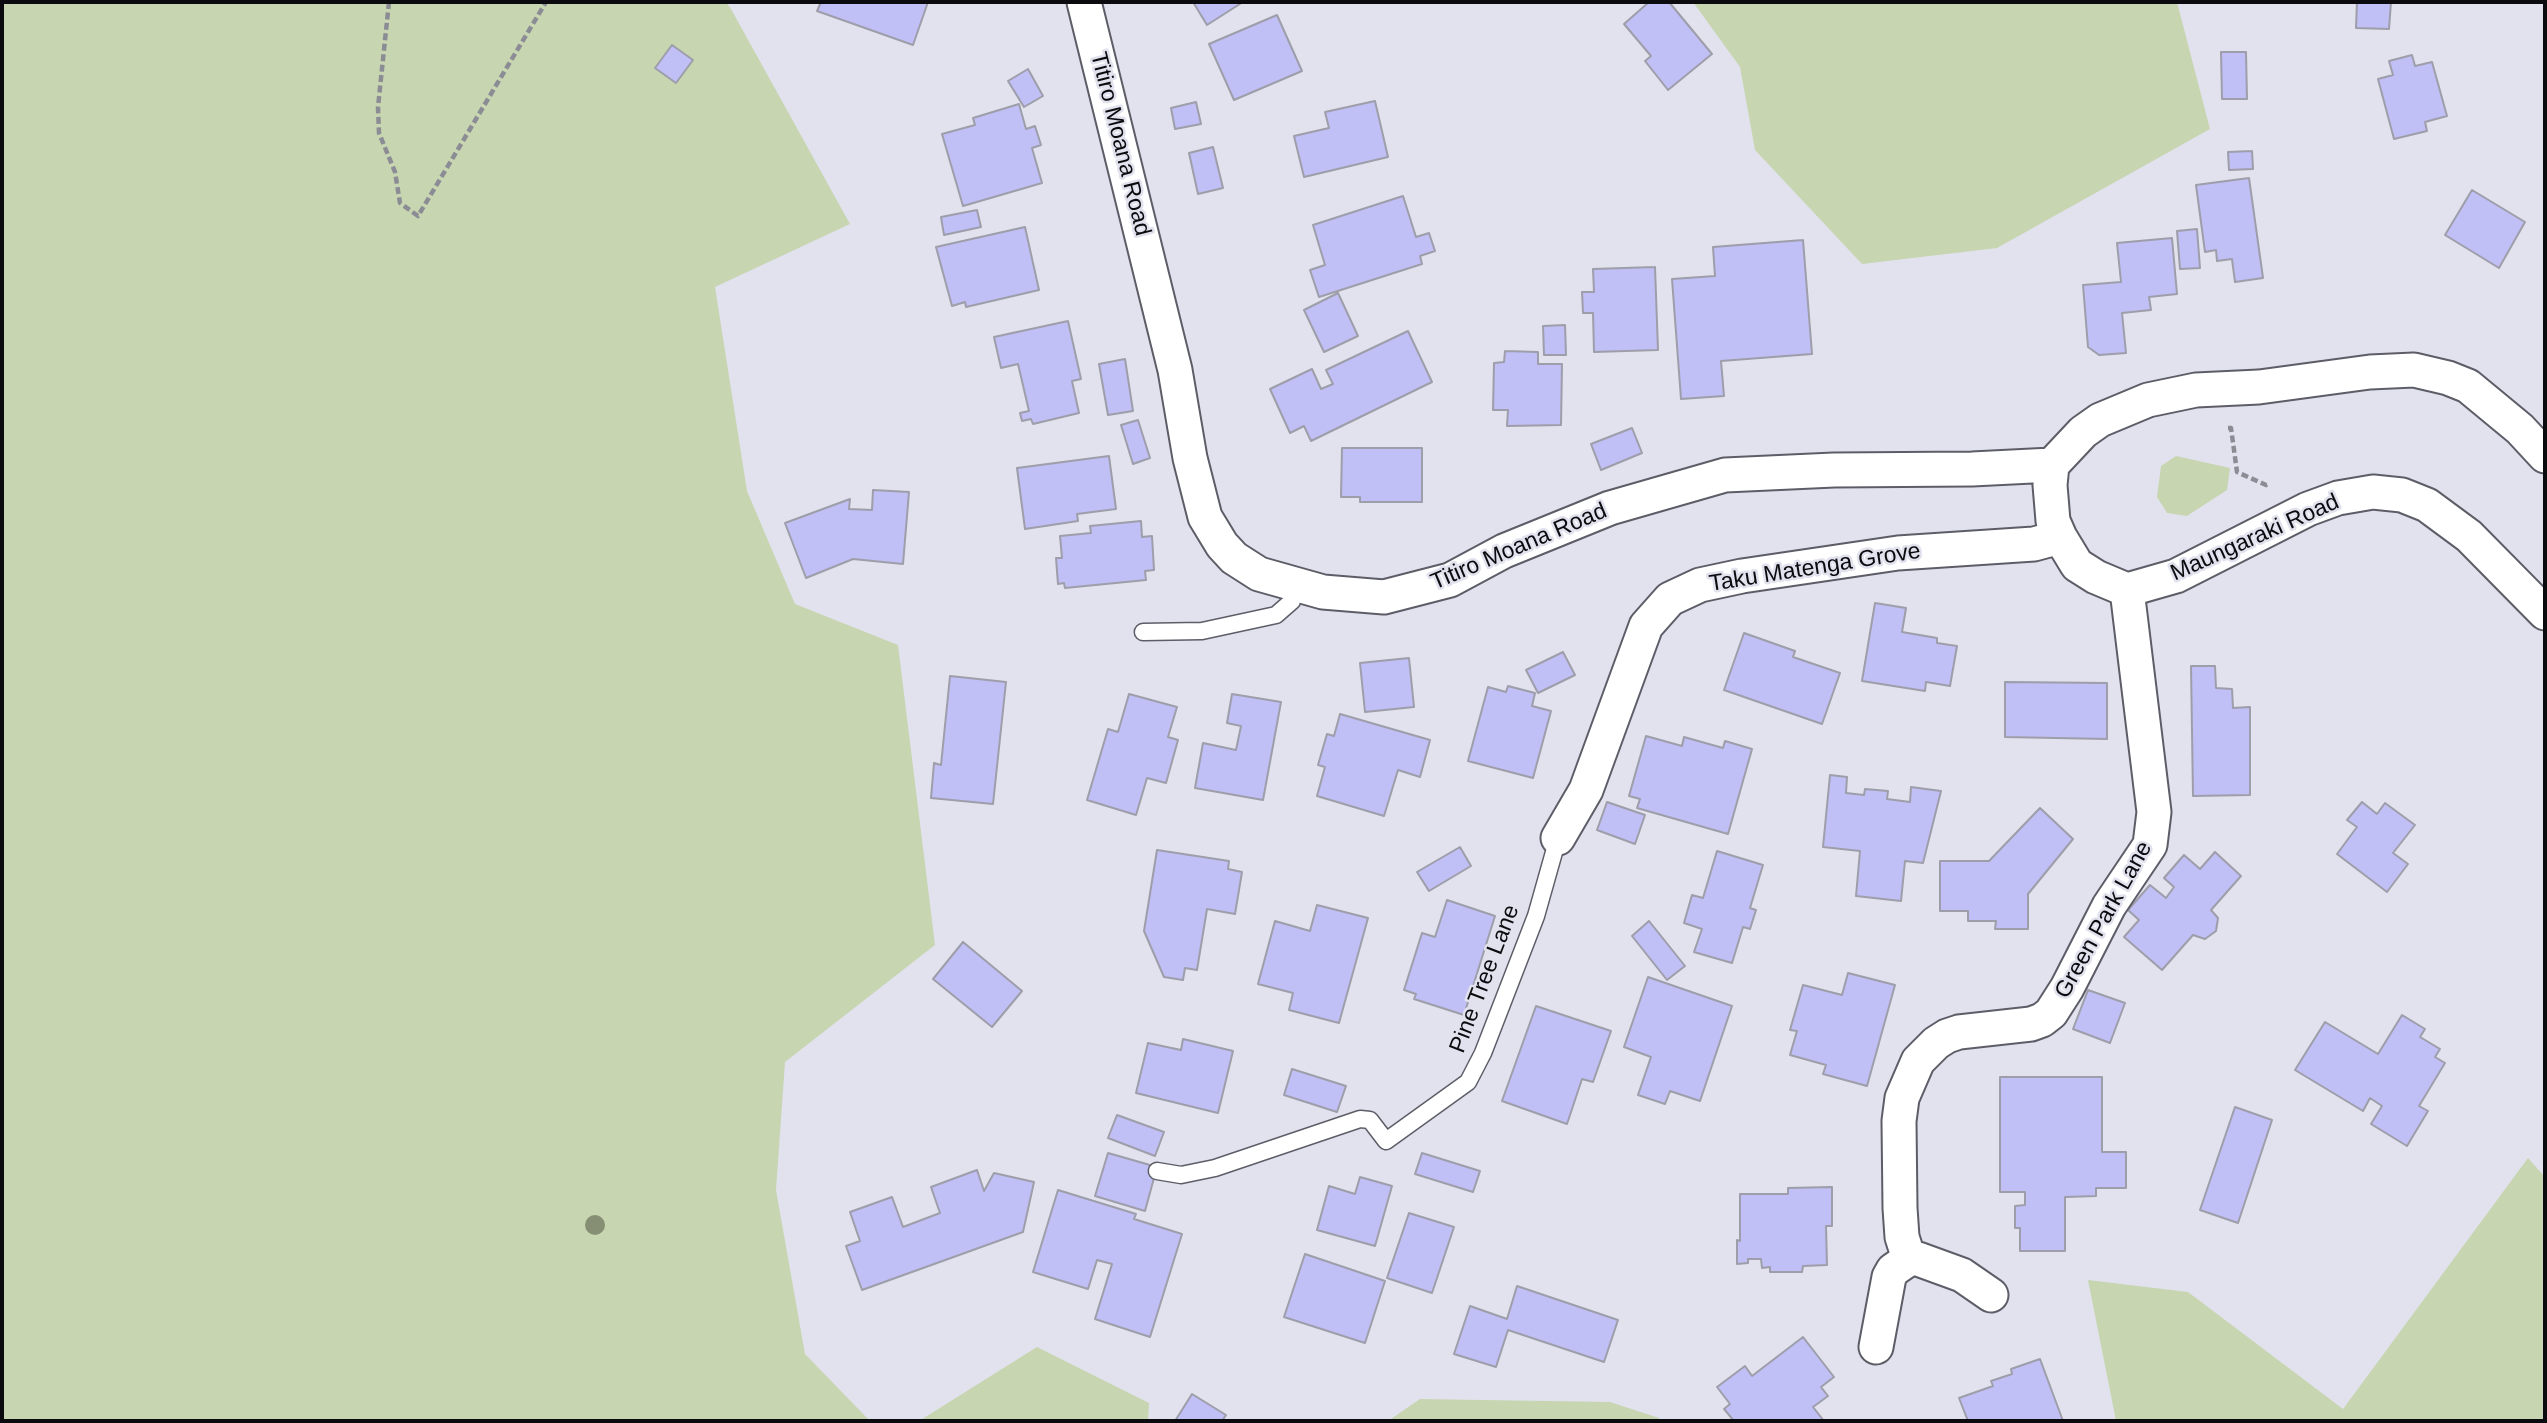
<!DOCTYPE html>
<html>
<head>
<meta charset="utf-8">
<style>
	body { margin:0 }
	#map { position:relative; width:2547px; height:1423px; overflow:hidden; background:#e2e2ee; font-family:Arial,sans-serif }
	canvas { display:block }
	.frame { position:absolute; inset:0; border:4px solid #0b0b0f; pointer-events:none }
</style>
</head>
<body>
<div id="map">
<canvas width="2547" height="1423"></canvas>
<div class="frame"></div>
</div>
<script>
const c = document.querySelector('canvas').getContext('2d');
c.lineJoin = 'round';
function fillPath(path, color) {
  c.fillStyle = color;
  c.fill(path, 'evenodd');
}
function toPath(rows) {
  const path = new Path2D();
  for (const r of rows) {
    path.moveTo(r[0], r[1]);
    for (let i = 2; i < r.length; i += 2) path.lineTo(r[i], r[i + 1]);
  }
  return path;
}
function trace(path, color, width, dash) {
  c.strokeStyle = color;
  c.lineWidth = width;
  c.lineCap = dash ? 'butt' : 'round';
  c.setLineDash(dash || []);
  c.stroke(path);
}
function label(font, color, halo, rows, align = 'center') {
  c.font = font + ' Arial,sans-serif';
  c.lineWidth = 5;
  c.setLineDash([]);
  c.textBaseline = 'middle';
  c.strokeStyle = halo;
  c.fillStyle = color;
  for (const [text, x, y, turn = 0] of rows) {
    c.save();
    c.translate(x, y);
    c.rotate((+turn || 0) * Math.PI / 180);
    c.textAlign = isNaN(turn) ? turn : align;
    if (halo) c.strokeText(text, 0, 0);
    c.fillText(text, 0, 0);
    c.restore();
  }
}
fillPath(toPath([
	[2,2,726,2,731,9,850,224,715,287,747,491,795,604,898,645,935,945,785,1062,776,1190,805,1354,870,1421,2,1421],
	[1693,2,2177,2,2210,129,1997,248,1862,264,1755,150,1740,67],
	[2176,456,2230,468,2227,490,2187,516,2167,513,2157,497,2161,466],
	[2528,1158,2545,1177,2545,1421,2116,1421,2088,1280,2188,1292,2343,1409],
	[1037,1347,1149,1403,1148,1421,919,1421],
	[1420,1399,1610,1402,1659,1418,1660,1421,1388,1421]
]), '#c7d5b1');
const building = toPath([
	[821,2,928,2,913,45,817,11,821,2],
	[1193,2,1243,2,1207,25,1193,2],
	[1649,2,1669,2,1712,54,1668,90,1645,61,1651,56,1624,24,1649,2],
	[2357,2,2391,2,2389,29,2356,28,2357,2],
	[1277,15,1302,71,1234,100,1209,44,1277,15],
	[672,45,693,60,676,83,655,68,672,45],
	[2221,52,2246,52,2247,99,2222,99,2221,52],
	[2412,55,2415,66,2432,62,2447,116,2425,122,2427,131,2394,139,2378,79,2393,75,2389,61,2412,55],
	[1028,69,1043,96,1024,107,1008,81,1028,69],
	[1375,101,1388,157,1304,177,1294,136,1329,128,1325,112,1375,101],
	[1196,102,1201,124,1175,129,1171,108,1196,102],
	[1019,104,1026,129,1035,126,1041,145,1032,148,1042,183,963,206,942,134,975,125,973,118,1019,104],
	[1213,147,1223,188,1198,194,1189,153,1213,147],
	[2252,151,2253,169,2229,170,2228,152,2252,151],
	[2249,178,2263,278,2235,282,2232,259,2217,261,2216,250,2205,252,2196,185,2249,178],
	[2472,190,2525,222,2499,268,2445,235,2472,190],
	[1403,196,1416,237,1429,233,1435,251,1420,256,1422,264,1319,297,1310,270,1325,265,1313,225,1403,196],
	[977,210,981,227,944,235,941,217,977,210],
	[1025,227,1039,290,966,307,965,302,952,306,936,247,1025,227],
	[2197,229,2200,268,2180,269,2177,231,2197,229],
	[2172,238,2177,294,2149,297,2151,310,2122,313,2126,353,2099,355,2088,347,2083,285,2121,282,2117,243,2172,238],
	[1803,240,1812,354,1721,361,1724,396,1681,399,1672,279,1715,276,1713,247,1803,240],
	[1655,267,1658,350,1594,352,1593,313,1583,313,1582,292,1594,292,1593,269,1655,267],
	[1338,293,1358,336,1324,352,1304,310,1338,293],
	[1068,321,1081,379,1072,381,1079,413,1033,424,1031,419,1022,421,1020,413,1029,411,1018,364,1001,368,994,337,1068,321],
	[1565,325,1566,355,1544,355,1543,326,1565,325],
	[1408,331,1432,382,1311,441,1304,426,1290,433,1270,389,1312,369,1321,389,1333,384,1326,370,1408,331],
	[1505,351,1538,352,1538,364,1562,364,1561,425,1507,426,1508,410,1493,410,1494,363,1504,362,1505,351],
	[1125,359,1133,411,1108,415,1099,364,1125,359],
	[1138,420,1150,458,1133,464,1121,425,1138,420],
	[1632,428,1642,453,1601,470,1591,444,1632,428],
	[1342,448,1422,448,1422,502,1360,502,1360,497,1341,497,1342,448],
	[1109,456,1116,509,1077,514,1078,521,1025,529,1017,468,1109,456],
	[873,490,909,492,903,564,853,559,806,578,785,523,850,499,849,509,872,510,873,490],
	[1141,521,1142,537,1152,536,1154,570,1145,571,1146,580,1065,588,1064,583,1058,584,1056,558,1062,558,1060,536,1091,533,1090,526,1141,521],
	[1875,603,1906,608,1902,632,1937,638,1937,643,1957,646,1950,686,1926,682,1925,691,1862,681,1875,603],
	[1744,633,1795,651,1793,657,1840,673,1822,724,1724,690,1744,633],
	[1563,652,1575,675,1538,693,1526,670,1563,652],
	[1409,658,1414,707,1365,712,1360,663,1409,658],
	[2191,666,2215,666,2216,688,2232,689,2233,708,2250,707,2250,795,2193,796,2191,666],
	[950,676,1006,682,993,804,931,798,934,763,941,765,950,676],
	[2005,682,2107,683,2107,739,2005,737,2005,682],
	[1508,686,1535,693,1532,706,1551,711,1533,778,1468,761,1488,687,1506,692,1508,686],
	[1129,694,1177,707,1168,737,1178,740,1166,783,1147,778,1136,815,1087,800,1108,729,1118,732,1129,694],
	[1232,694,1281,702,1263,800,1195,788,1203,743,1236,750,1241,726,1227,723,1232,694],
	[1340,714,1430,740,1420,777,1398,770,1384,816,1317,796,1325,767,1318,765,1327,734,1334,736,1340,714],
	[1646,736,1682,746,1684,737,1723,748,1725,741,1752,749,1728,834,1637,808,1640,799,1629,796,1646,736],
	[1830,775,1847,777,1846,793,1864,795,1865,789,1888,791,1887,799,1910,802,1911,787,1941,791,1923,863,1905,861,1901,901,1856,896,1860,851,1823,847,1830,775],
	[1607,802,1645,815,1635,844,1597,830,1607,802],
	[2362,802,2377,814,2385,803,2415,825,2393,853,2408,864,2387,892,2337,854,2357,827,2347,820,2362,802],
	[2040,808,2073,839,2028,894,2028,929,1995,929,1996,921,1968,921,1968,911,1940,911,1940,861,1989,861,2040,808],
	[1460,847,1471,866,1429,891,1417,872,1460,847],
	[1157,850,1229,861,1228,869,1242,872,1235,914,1207,909,1197,970,1185,968,1183,980,1164,977,1144,931,1157,850],
	[1717,851,1763,865,1750,908,1756,910,1750,929,1743,927,1732,963,1694,952,1702,929,1684,923,1692,895,1703,898,1717,851],
	[2215,852,2241,876,2211,910,2218,918,2216,931,2205,939,2193,935,2162,970,2124,937,2139,920,2128,910,2150,885,2166,898,2174,887,2164,878,2184,855,2200,869,2215,852],
	[1447,900,1495,916,1464,1015,1414,999,1416,994,1404,990,1422,933,1435,937,1447,900],
	[1317,905,1368,918,1339,1023,1289,1010,1293,993,1258,984,1275,921,1310,931,1317,905],
	[1649,921,1685,966,1667,980,1632,936,1649,921],
	[963,942,1022,991,992,1027,933,979,963,942],
	[1848,973,1895,985,1867,1086,1823,1074,1826,1065,1790,1055,1797,1031,1790,1030,1803,985,1842,995,1848,973],
	[1648,977,1732,1006,1700,1101,1670,1091,1665,1104,1638,1095,1651,1057,1624,1047,1648,977],
	[2088,990,2125,1003,2110,1043,2073,1029,2088,990],
	[1536,1006,1611,1031,1593,1082,1582,1079,1567,1124,1502,1101,1536,1006],
	[2402,1015,2425,1029,2420,1037,2440,1049,2435,1057,2445,1063,2419,1106,2428,1111,2407,1146,2371,1124,2382,1106,2370,1098,2363,1111,2295,1070,2325,1022,2378,1054,2402,1015],
	[1183,1039,1233,1051,1218,1113,1136,1093,1148,1043,1181,1050,1183,1039],
	[1292,1069,1346,1086,1337,1112,1284,1095,1292,1069],
	[2000,1077,2102,1077,2102,1152,2126,1152,2126,1188,2096,1188,2096,1196,2065,1197,2065,1251,2020,1251,2020,1228,2015,1228,2015,1206,2025,1205,2025,1192,2000,1192,2000,1077],
	[2235,1107,2272,1120,2238,1223,2200,1210,2235,1107],
	[1117,1115,1164,1132,1155,1156,1108,1138,1117,1115],
	[1108,1153,1157,1167,1145,1211,1095,1196,1108,1153],
	[1422,1153,1480,1171,1473,1192,1415,1174,1422,1153],
	[977,1170,984,1191,994,1173,1034,1182,1023,1232,862,1290,846,1246,860,1241,850,1212,892,1197,903,1227,940,1213,931,1187,977,1170],
	[1360,1177,1392,1186,1375,1246,1317,1230,1329,1186,1355,1194,1360,1177],
	[1832,1187,1832,1226,1826,1226,1827,1265,1803,1266,1802,1272,1770,1272,1770,1267,1762,1268,1761,1259,1748,1259,1748,1263,1737,1264,1737,1240,1740,1241,1740,1194,1788,1194,1788,1188,1832,1187],
	[1058,1190,1136,1214,1134,1219,1182,1234,1150,1337,1095,1319,1112,1264,1097,1260,1088,1289,1033,1272,1058,1190],
	[1409,1213,1454,1227,1432,1293,1387,1278,1409,1213],
	[1305,1254,1385,1281,1365,1343,1284,1317,1305,1254],
	[1517,1286,1618,1320,1604,1362,1508,1330,1496,1367,1454,1354,1470,1306,1507,1319,1517,1286],
	[1803,1337,1834,1377,1821,1387,1828,1396,1813,1407,1824,1421,1734,1421,1724,1409,1730,1404,1717,1387,1745,1366,1752,1376,1803,1337],
	[2040,1359,2063,1421,1968,1421,1959,1398,1993,1386,1991,1381,2012,1374,2011,1369,2040,1359],
	[1192,1394,1226,1415,1222,1421,1175,1421,1192,1394]
]);
fillPath(building, '#c0bff6');
trace(building, '#9e9eaa', 2);
const lane = toPath([
	[1143,632,1202,631,1276,615,1292,601,1294,585],
	[1157,1171,1181,1175,1215,1168,1360,1119,1370,1120,1386,1141,1468,1082,1483,1053,1536,916,1558,838]
]);
const street = toPath([
	[1084,2,1175,370,1190,458,1205,517,1222,545,1234,558,1259,574,1323,592,1384,597,1450,580,1504,551,1610,508,1725,475,1834,470,1972,469,2052,465],
	[2545,456,2520,429,2468,386,2448,378,2414,370,2370,372,2259,387,2196,390,2148,400,2100,420,2083,432,2052,465,2050,485,2053,521,2060,537,2077,565,2096,577,2127,590,2176,576,2308,509,2338,498,2373,492,2402,495,2427,505,2469,536,2545,613],
	[1558,838,1586,790,1646,626,1670,599,1700,585,1742,576,1898,553,2034,544,2060,537],
	[1909,1259,1918,1259,1962,1275,1991,1295],
	[1876,1347,1889,1277,1893,1270,1909,1259,1902,1237,1900,1208,1899,1121,1902,1098,1918,1061,1936,1043,1947,1036,1959,1032,2031,1024,2042,1020,2051,1013,2067,988,2109,906,2150,845,2154,812,2127,590]
]);
trace(lane, '#5d5d68', 19);
trace(street, '#5d5d68', 37);
trace(toPath([
	[389,2,378,107,379,133,395,172,400,203,418,216,546,2],
	[2228,428,2231,428,2237,472,2266,485,2269,484]
]), '#8c8c95', 4.5, [7, 3.5]);
trace(lane, '#fff', 16);
trace(street, '#fff', 33);
c.fillStyle = '#868f73';
for (const [x, y] of [
	[595,1225]
]) {
  c.beginPath();
  c.arc(x, y, 10, 0, 2 * Math.PI);
  c.fill();
}
label('23px', '#0b0b0f', '#e2e2ee', [
	["Titiro Moana Road",1120,144,76],
	["Maungaraki Road",2255,538,-24],
	["Titiro Moana Road",1519,547,-23],
	["Taku Matenga Grove",1815,568,-9],
	["Green Park Lane",2104,920,-61],
	["Pine Tree Lane",1485,979,-69]
]);
</script>
</body>
</html>
